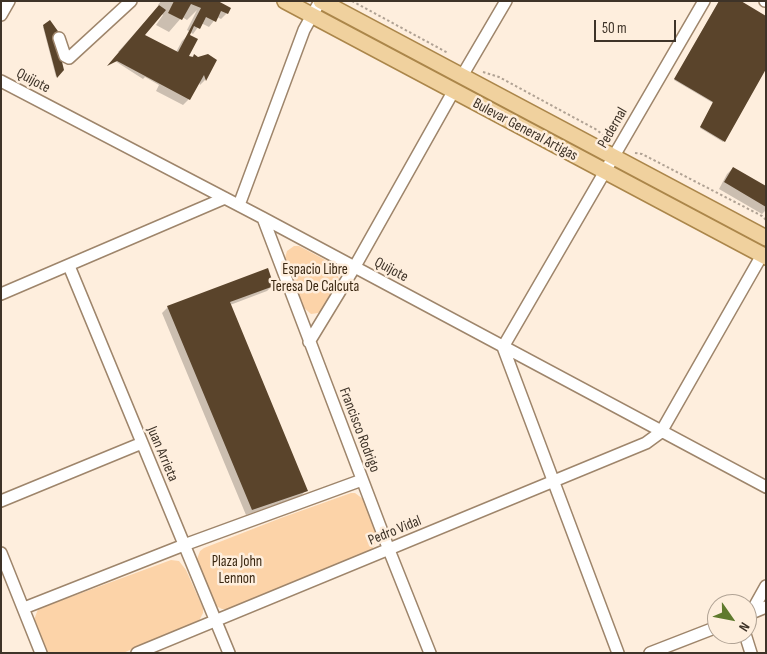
<!DOCTYPE html>
<html>
<head>
<meta charset="utf-8">
<style>
	body { margin:0 }
	#map { position:relative; width:767px; height:654px; overflow:hidden; background:#feeedd; font-family:"Sofia Sans Condensed",sans-serif }
	canvas { display:block }
	.frame { position:absolute; inset:0; border:2px solid #3e3328; pointer-events:none }
	.north { position:absolute; left:707px; top:594px; width:50px; height:50px; box-sizing:border-box; background:#feeedd; border:1px solid #b1a395; border-radius:50%; rotate:123deg; font-size:14px; font-weight:700; line-height:20px; text-align:center; color:#3e3328 }
	.north::after { content:''; display:block; margin:auto; width:18px; height:22px; background:#5f7a2d; clip-path:polygon(50% 0,100% 100%,50% 72%,0 100%) }
	.scale { position:absolute; left:594px; top:20px; width:82px; height:22px; box-sizing:border-box; border:2px solid #3e3328; border-top:0; padding-left:6px; font-size:15px; line-height:18px; white-space:nowrap; color:#3e3328; -webkit-text-stroke:4px #feeedd; paint-order:stroke }
</style>
</head>
<body>
<div id="map">
<canvas width="767" height="654"></canvas>
<div class="frame"></div>
<div class="north">N</div>
<div class="scale">50 m</div>
</div>
<script>
const c = document.querySelector('canvas').getContext('2d');
c.lineJoin = 'round';
function fillPath(path, color) {
  c.fillStyle = color;
  c.fill(path, 'evenodd');
}
function toPath(rows) {
  const path = new Path2D();
  for (const r of rows) {
    path.moveTo(r[0], r[1]);
    for (let i = 2; i < r.length; i += 2) path.lineTo(r[i], r[i + 1]);
  }
  return path;
}
function trace(path, color, width, dash) {
  c.strokeStyle = color;
  c.lineWidth = width;
  c.lineCap = dash ? 'butt' : 'round';
  c.setLineDash(dash || []);
  c.stroke(path);
}
function label(font, color, halo, rows, align = 'center') {
  c.font = font + ' "Sofia Sans Condensed",sans-serif';
  c.lineWidth = 5;
  c.setLineDash([]);
  c.textBaseline = 'middle';
  c.strokeStyle = halo;
  c.fillStyle = color;
  for (const [text, x, y, turn = 0] of rows) {
    c.save();
    c.translate(x, y);
    c.rotate((+turn || 0) * Math.PI / 180);
    c.textAlign = isNaN(turn) ? turn : align;
    if (halo) c.strokeText(text, 0, 0);
    c.fillText(text, 0, 0);
    c.restore();
  }
}
fillPath(toPath([
	[624,171,766,246,766,249,623,173],
	[294,246,299,246,331,263,337,271,339,280,322,310,318,313,311,314,302,306,285,258,287,251],
	[351,493,355,493,363,499,377,536,375,545,371,550,229,609,222,609,216,606,198,565,197,559,200,551,204,548,281,518],
	[171,560,179,561,186,570,203,608,203,613,199,621,123,653,47,653,34,620,38,609]
]), '#fcd3a8');
fillPath(toPath([
	[161,1,215,1,227,13,221,19,217,17,209,27,201,23,193,34,187,30,197,10,187,20,182,17,169,32,156,25,163,15,162,14,143,35,176,52,182,41,188,35,187,57,191,58,194,55,198,58,215,60,205,80,200,85,199,82,189,99,183,105,156,91,159,85,145,77,143,79,115,61,120,52,118,52,160,5,158,5],
	[719,1,724,141,723,142,700,128,713,103,674,80],
	[49,22,63,69,56,77,43,27],
	[733,168,766,187,766,210,762,214,719,189,727,174],
	[273,285,267,291,230,305,306,490,301,496,246,515,162,313,168,307]
]), '#0003');
fillPath(toPath([
	[174,1,218,1,231,8,228,14,221,11,216,22,206,17,200,29,194,26,190,35,198,39,189,56,193,57,194,54,198,57,208,54,217,60,206,81,204,75,190,100,117,61,107,66,159,5,166,10,145,35,178,52,201,8,191,4,182,20,168,13],
	[719,1,741,1,766,16,766,69,725,142,700,127,713,102,674,79],
	[50,20,60,34,56,37,64,70,57,78,43,25],
	[733,167,766,186,766,207,724,182],
	[268,268,274,286,230,302,308,491,252,510,167,306]
]), '#5a442b');
const minor = toPath([
	[765,1,766,1],
	[1,15,9,1],
	[59,38,65,56,69,58,131,1],
	[462,76,506,1],
	[1,81,263,218,766,487],
	[239,205,304,30,320,1],
	[263,218,389,550,430,653],
	[69,266,229,653],
	[1,294,225,198],
	[309,342,354,268,453,92],
	[503,347,704,1],
	[503,347,618,653],
	[1,501,142,443],
	[1,553,41,653],
	[24,608,184,545,362,480],
	[749,614,766,607],
	[747,620,766,586],
	[745,634,751,653],
	[137,653,646,443,661,432,762,255],
	[650,653,717,627]
]);
const major = toPath([
	[285,1,766,257],
	[321,1,766,238]
]);
trace(minor, '#9e856b', 14);
trace(major, '#ab864a', 18);
trace(toPath([
	[352,1,448,53],
	[483,72,499,77,597,130,604,136],
	[635,153,642,154,762,216,766,220]
]), '#b0a294', 2, [2.5, 2.5]);
trace(minor, '#fff', 11);
trace(major, '#f0d19e', 15);
label('15px', '#3e3328', '#feeedd', [
	["Quijote",33,81,28],
	["Pedernal",613,128,-60],
	["Bulevar General Artigas",525,130,28],
	["Quijote",391,270,28],
	["Francisco Rodrigo",359,430,69],
	["Juan Arrieta",162,454,67],
	["Pedro Vidal",395,531,-22]
]);
label('15px', '#3a2711', '#feeedd', [
	["Espacio Libre",315,270],
	["Teresa De Calcuta",315,287],
	["Plaza John",237,562],
	["Lennon",237,579]
]);
</script>
</body>
</html>
